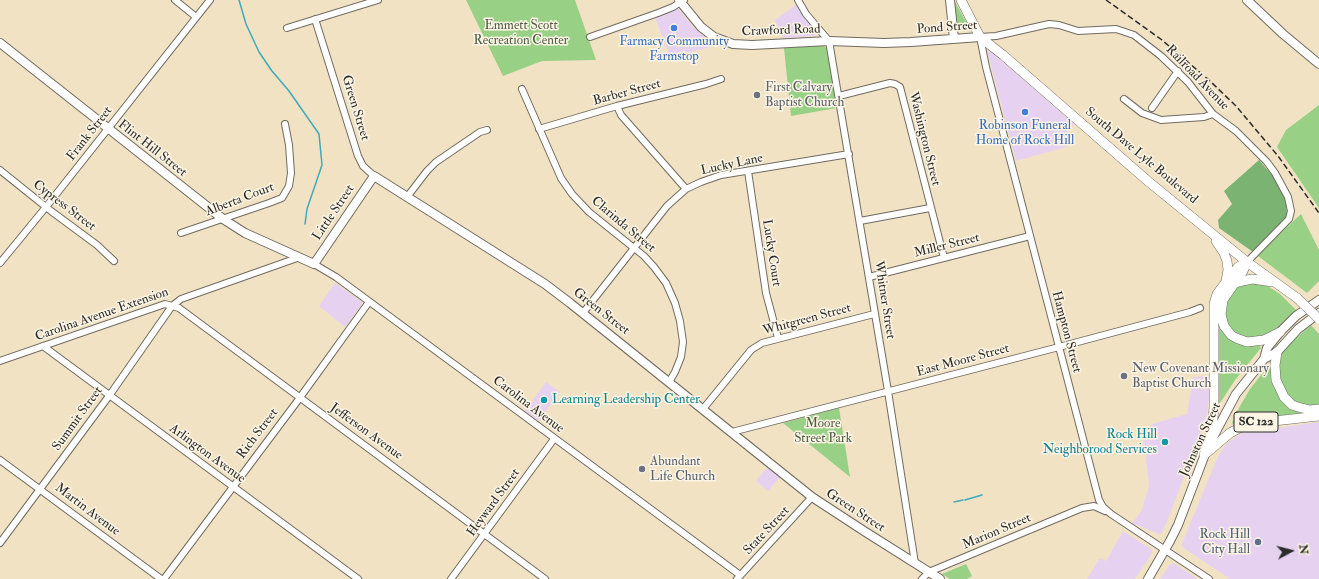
<!DOCTYPE html>
<html>
<head>
<meta charset="utf-8">
<style>
	body { margin:0 }
	#map { position:relative; width:1319px; height:579px; overflow:hidden; background:#f1e2c4; font-family:"IM FELL Double Pica",serif }
	canvas { display:block }
	.north { position:absolute; left:1271px; top:531px; width:40px; height:40px; -webkit-text-stroke:3px #fcf5e5; paint-order:stroke; rotate:83deg; font-size:11px; font-weight:700; line-height:16px; text-align:center; color:#2b2b2b }
	.north::after { content:''; display:block; margin:auto; width:14px; height:18px; background:#2b2b2b; clip-path:polygon(50% 0,100% 100%,50% 72%,0 100%) }
</style>
</head>
<body>
<div id="map">
<canvas width="1319" height="579"></canvas>
<div class="north">N</div>
</div>
<script>
const c = document.querySelector('canvas').getContext('2d');
c.lineJoin = 'round';
function fillPath(path, color) {
  c.fillStyle = color;
  c.fill(path, 'evenodd');
}
function toPath(rows) {
  const path = new Path2D();
  for (const r of rows) {
    path.moveTo(r[0], r[1]);
    for (let i = 2; i < r.length; i += 2) path.lineTo(r[i], r[i + 1]);
  }
  return path;
}
function trace(path, color, width, dash) {
  c.strokeStyle = color;
  c.lineWidth = width;
  c.lineCap = dash ? 'butt' : 'round';
  c.setLineDash(dash || []);
  c.stroke(path);
}
function label(font, color, halo, rows, align = 'center') {
  c.font = font + ' "IM FELL Double Pica",serif';
  c.lineWidth = 3;
  c.setLineDash([]);
  c.textBaseline = 'middle';
  c.strokeStyle = halo;
  c.fillStyle = color;
  for (const [text, x, y, turn = 0] of rows) {
    c.save();
    c.translate(x, y);
    c.rotate((+turn || 0) * Math.PI / 180);
    c.textAlign = isNaN(turn) ? turn : align;
    if (halo) c.strokeText(text, 0, 0);
    c.fillText(text, 0, 0);
    c.restore();
  }
}
fillPath(toPath([
	[796,5,816,31,814,36,783,38,775,20],
	[675,9,679,9,694,28,704,36,719,45,670,57,655,17],
	[988,51,991,51,1074,124,1065,134,1069,146,1016,161,988,54],
	[335,283,362,302,362,304,345,327,319,306],
	[1209,376,1210,394,1206,417,1172,509,1162,533,1159,534,1132,523,1141,512,1149,486,1144,439,1152,424,1187,414,1193,377],
	[546,382,560,392,538,421,525,411],
	[1319,422,1319,579,1230,579,1181,546,1218,456,1227,443,1242,433],
	[769,466,781,476,768,491,756,481],
	[1123,531,1151,549,1152,551,1151,555,1135,579,1087,579,1100,558,1106,561],
	[1170,564,1175,564,1198,579,1160,579]
]), '#e6d2f0');
fillPath(toPath([
	[466,0,575,0,596,60,542,61,503,76],
	[952,0,954,0,970,29,956,31],
	[821,45,827,48,837,108,791,116,784,48],
	[1319,105,1319,208,1277,147,1286,130],
	[1301,214,1319,250,1319,281,1307,293,1258,256,1261,251],
	[1252,282,1266,285,1280,294,1298,312,1276,331,1269,334,1252,339,1236,334,1229,327,1225,318,1226,300,1231,290,1242,284],
	[1216,325,1220,325,1259,345,1261,348,1235,380,1220,403,1217,402],
	[1311,325,1319,334,1319,406,1312,407,1300,405,1290,399,1283,390,1278,372,1280,355,1284,349],
	[1268,366,1271,368,1274,387,1280,397,1300,411,1299,415,1243,421,1235,425,1232,423,1240,406,1250,389],
	[839,408,850,477,783,423],
	[966,564,972,576,967,579,950,579,942,574]
]), '#98d185');
fillPath(toPath([
	[1259,160,1277,181,1286,201,1287,216,1253,252,1219,228,1218,220,1232,204,1224,191]
]), '#7ab372');
trace(toPath([
	[239,0,246,24,259,52,272,71,289,91,319,134,322,165,307,209,305,224],
	[965,500,982,495],
	[954,502,963,500]
]), '#3dabbb', 1.5);
const street = toPath([
	[175,0,196,17],
	[798,0,806,14,829,41,887,385,915,563],
	[315,19,358,156,363,166,374,176],
	[287,28,378,0],
	[590,37,658,13,673,7,684,0],
	[522,89,561,178,572,194,589,212,644,256,654,267,666,283,675,303,680,321,683,342,681,357,675,372,669,382],
	[839,96,890,83,895,84,900,87,944,258],
	[1124,99,1142,113,1161,120,1204,117,1213,114],
	[617,106,621,115,686,189],
	[1152,108,1178,71],
	[539,129,617,106,706,84,721,79],
	[0,170,51,211,97,245,114,261],
	[748,171,766,293,778,338],
	[407,197,427,171,436,162,480,132,487,130],
	[860,221,930,208],
	[181,233,269,203,282,198,289,186,291,173,289,145,285,124],
	[0,263,46,207,210,0],
	[314,264,336,277,740,575],
	[869,277,1030,236],
	[583,313,667,206,686,189,701,182,721,175,849,154],
	[43,346,358,579],
	[0,361,165,304,172,306,181,299,300,257],
	[703,409,751,350,762,343,874,314],
	[732,432,1059,347,1190,312,1200,308],
	[0,460,161,579],
	[0,543,109,396,172,306,179,308,545,579],
	[164,579,296,403,369,302],
	[451,579,554,439],
	[737,579,812,497],
	[922,579,929,572,1082,508,1094,506,1105,511],
	[1209,579,1111,514,1103,507,1099,500,986,67,980,37,996,36,1049,24,1059,25,1078,31,1116,29,1134,35,1161,56,1188,82,1213,114,1236,131,1267,162,1275,173,1288,197,1291,211,1289,219,1247,262]
]);
const secondary = toPath([
	[679,0,701,27,714,37,733,44,752,45,829,41,884,43,911,42,980,37],
	[950,0,954,39],
	[1247,0,1283,34,1319,64],
	[0,43,223,219,245,233,314,264,374,176,545,284,570,303,812,497,864,531,940,579],
	[1264,359,1267,348,1280,332,1296,316,1319,300],
	[1212,439,1236,394,1264,359,1277,352,1298,329,1319,313],
	[1148,579,1170,541,1178,525,1207,449]
]);
const primary = toPath([
	[961,0,980,37,1003,55,1149,182,1247,262,1297,298],
	[1216,241,1224,253,1227,261,1228,270,1226,281],
	[1247,262,1243,271,1223,300,1221,314,1224,326,1231,335,1236,338,1247,342,1264,340,1280,332],
	[1233,285,1238,282,1252,279,1273,282],
	[1277,352,1275,365,1276,380,1284,397,1292,405,1298,407,1310,410,1319,409],
	[1204,455,1212,427,1214,408,1214,304,1217,294,1226,282,1238,267,1247,262],
	[1204,455,1230,433,1247,424,1319,416]
]);
trace(street, '#706b61', 8);
trace(secondary, '#706b61', 10);
trace(primary, '#706b61', 10);
trace(street, '#fff', 6);
trace(secondary, '#fff', 8);
trace(primary, '#fff', 9);
trace(toPath([
	[1106,0,1162,40,1210,81,1236,106,1278,156,1319,213]
]), '#2b2b2b', 1.5, [6, 3]);
const primaryBridge = toPath([
	[1297,298,1319,319]
]);
trace(primaryBridge, '#706b61', 10, []);
trace(primaryBridge, '#fff', 9);
for (const [x, y, r, color] of [
	[674,28,4,"#3f7fe0"],
	[757,95,4,"#6b7280"],
	[1025,112,4,"#3f7fe0"],
	[1124,376,4,"#6b7280"],
	[544,400,4,"#0f9aa8"],
	[1165,442,4,"#0f9aa8"],
	[642,469,4,"#6b7280"],
	[1258,542,4,"#5c6f8a"]
]) {
  const dot = new Path2D();
  dot.arc(x, y, r, 0, 2 * Math.PI);
  c.fillStyle = color;
  c.fill(dot);
  trace(dot, '#fcf5e5', 1.5);
}
for (const [x, y, w] of [
	[1256,422,44]
]) {
  const box = new Path2D();
  box.roundRect(x - w / 2, y - 10, w, 20, 3);
  c.fillStyle = '#fcf5e5';
  c.fill(box);
  trace(box, '#2b2b2b', 1);
}
label('bold 12px', '#2b2b2b', null, [
	["SC 122",1256,422]
]);
label('13px', '#4c5d46', '#fcf5e5', [
	["Emmett Scott",521,26],
	["Recreation Center",521,41],
	["Moore",823,424],
	["Street Park",823,439]
]);
label('13px', '#2b2b2b', '#fcf5e5', [
	["Pond Street",947,28,-4],
	["Crawford Road",781,31,-2],
	["Railroad Avenue",1197,78,46],
	["Barber Street",627,93,-15],
	["Green Street",355,108,73],
	["Frank Street",90,134,-52],
	["Washington Street",924,139,76],
	["Flint Hill Street",152,149,38],
	["South Dave Lyle Boulevard",1141,156,40],
	["Lucky Lane",732,165,-12],
	["Alberta Court",240,200,-21],
	["Cypress Street",64,206,37],
	["Little Street",334,213,-56],
	["Clarinda Street",623,225,40],
	["Miller Street",947,246,-14],
	["Lucky Court",771,253,81],
	["Whitner Street",884,300,81],
	["Green Street",601,312,38],
	["Carolina Avenue Extension",102,315,-19],
	["Whitgreen Street",807,320,-15],
	["Hampton Street",1066,332,75],
	["East Moore Street",963,361,-15],
	["Carolina Avenue",528,405,37],
	["Summit Street",78,419,-54],
	["Jefferson Avenue",366,432,36],
	["Rich Street",258,434,-53],
	["Johnston Street",1201,440,-65],
	["Arlington Avenue",207,454,36],
	["Heyward Street",494,503,-54],
	["Martin Avenue",87,510,37],
	["Green Street",855,511,33],
	["State Street",767,531,-47],
	["Marion Street",997,532,-23]
]);
label('13px', '#366cbe', '#fcf5e5', [
	["Farmacy Community",674,42],
	["Farmstop",674,57],
	["Robinson Funeral",1025,126],
	["Home of Rock Hill",1025,141]
]);
label('13px', '#5b616d', '#fcf5e5', [
	["First Calvary",765,88],
	["Baptist Church",765,103],
	["New Covenant Missionary",1132,369],
	["Baptist Church",1132,384],
	["Abundant",650,462],
	["Life Church",650,477]
], 'left');
label('13px', '#0d838f', '#fcf5e5', [
	["Learning Leadership Center",552,400],
	["Rock Hill",1157,435,"right"],
	["Neighborood Services",1157,450,"right"]
], 'left');
label('13px', '#4e5e75', '#fcf5e5', [
	["Rock Hill",1250,535],
	["City Hall",1250,550]
], 'right');
</script>
</body>
</html>
